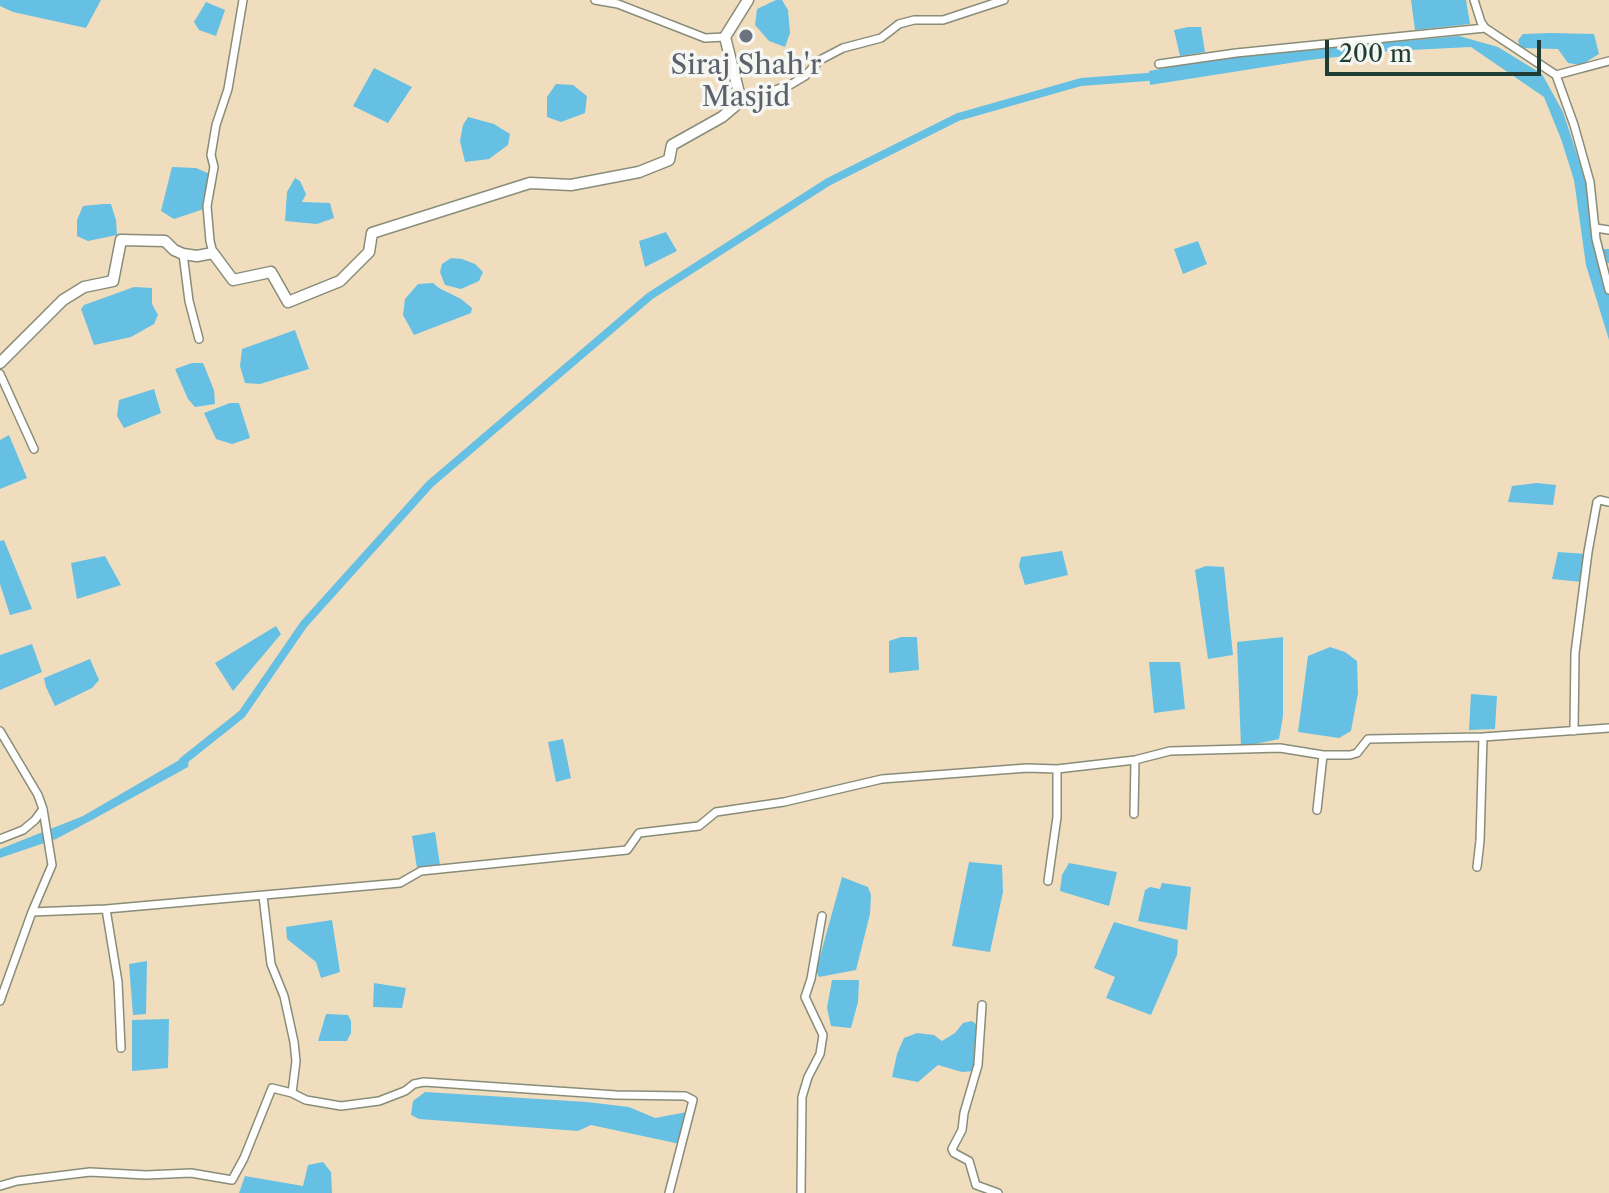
<!DOCTYPE html>
<html>
<head>
<meta charset="utf-8">
<style>
	body { margin:0 }
	#map { position:relative; width:1609px; height:1193px; overflow:hidden; background:#f0ddbe; font-family:"Libre Caslon Text",serif }
	canvas { display:block }
	.scale { position:absolute; left:1325px; top:40px; width:216px; height:36px; box-sizing:border-box; border:4px solid #1f3d34; border-top:0; padding-left:10px; font-size:24px; line-height:28px; white-space:nowrap; color:#1f3d34; -webkit-text-stroke:6px #f6f6f2; paint-order:stroke }
</style>
</head>
<body>
<div id="map">
<canvas width="1609" height="1193"></canvas>
<div class="scale">200 m</div>
</div>
<script>
const c = document.querySelector('canvas').getContext('2d');
c.lineJoin = 'round';
function fillPath(path, color) {
  c.fillStyle = color;
  c.fill(path, 'evenodd');
}
function toPath(rows) {
  const path = new Path2D();
  for (const r of rows) {
    path.moveTo(r[0], r[1]);
    for (let i = 2; i < r.length; i += 2) path.lineTo(r[i], r[i + 1]);
  }
  return path;
}
function trace(path, color, width, dash) {
  c.strokeStyle = color;
  c.lineWidth = width;
  c.lineCap = dash ? 'butt' : 'round';
  c.setLineDash(dash || []);
  c.stroke(path);
}
function label(font, color, halo, rows, align = 'center') {
  c.font = font + ' "Libre Caslon Text",serif';
  c.lineWidth = 7;
  c.setLineDash([]);
  c.textBaseline = 'middle';
  c.strokeStyle = halo;
  c.fillStyle = color;
  for (const [text, x, y, turn = 0] of rows) {
    c.save();
    c.translate(x, y);
    c.rotate((+turn || 0) * Math.PI / 180);
    c.textAlign = isNaN(turn) ? turn : align;
    if (halo) c.strokeText(text, 0, 0);
    c.fillText(text, 0, 0);
    c.restore();
  }
}
fillPath(toPath([
	[0,0,101,0,86,28,13,12,0,6],
	[776,0,782,0,788,10,790,33,785,47,769,41,755,25,757,9],
	[1411,0,1466,0,1470,24,1415,30],
	[206,2,225,10,216,36,199,30,194,22],
	[1188,27,1201,27,1205,52,1180,56,1174,30],
	[1551,33,1594,34,1599,54,1581,65,1568,63,1558,49,1520,48,1518,40,1523,34],
	[1459,36,1498,47,1542,74,1563,112,1588,188,1597,249,1609,249,1609,263,1600,265,1609,294,1609,340,1586,265,1574,180,1561,139,1544,97,1471,47,1390,51,1309,60,1150,85,1149,71,1228,57],
	[374,68,412,87,388,123,353,106],
	[556,84,573,85,587,96,585,113,561,122,547,117,547,97],
	[468,117,494,124,510,134,508,145,489,159,465,162,460,141,463,125],
	[172,167,196,168,210,174,204,209,174,219,161,211],
	[295,178,300,181,306,194,302,202,330,203,334,218,317,224,285,221,287,192],
	[103,204,111,204,116,220,117,235,88,241,77,236,77,220,83,206],
	[666,232,677,251,645,267,639,241],
	[1198,241,1207,264,1183,274,1174,249],
	[451,258,462,259,475,264,483,272,479,281,461,289,445,285,440,272,442,264],
	[433,283,439,288,461,299,472,308,471,313,414,335,403,315,405,299,418,284],
	[134,287,152,288,152,304,158,315,154,324,131,337,94,345,81,309,84,305],
	[295,330,309,369,260,384,245,383,240,366,242,349],
	[192,363,203,363,214,390,215,404,195,407,188,399,175,369],
	[154,389,161,413,124,428,117,416,119,400],
	[230,403,239,403,250,438,232,444,216,439,204,413],
	[9,435,27,478,0,489,0,440],
	[1537,483,1556,485,1553,505,1508,502,1512,486],
	[4,540,32,609,10,615,0,584,0,541],
	[1062,551,1068,575,1025,585,1019,566,1021,557],
	[1558,552,1586,554,1582,582,1552,579],
	[105,556,121,585,77,599,71,563],
	[1206,566,1224,567,1233,655,1208,659,1195,570],
	[276,626,281,634,233,691,215,663],
	[901,637,917,637,919,670,889,673,889,641],
	[1283,637,1283,716,1279,739,1241,747,1237,642],
	[32,644,42,672,0,690,0,655],
	[1330,647,1345,652,1357,661,1358,693,1351,731,1339,738,1298,732,1308,656],
	[90,659,99,680,92,688,55,706,46,687,44,678],
	[1149,662,1180,662,1185,709,1154,713],
	[1471,694,1497,696,1495,729,1469,730],
	[563,739,571,778,556,782,548,742],
	[189,758,188,767,90,821,56,839,0,858,0,849,83,816,181,759],
	[435,832,440,865,417,868,412,836],
	[969,862,1002,865,1003,892,990,952,952,946],
	[1069,863,1117,872,1109,906,1060,891,1062,875],
	[842,877,868,887,871,895,870,914,856,970,819,977,816,971],
	[1162,883,1191,887,1187,930,1138,921,1145,890,1150,887,1160,889],
	[332,920,340,972,321,978,316,962,287,939,286,927],
	[1114,922,1178,940,1177,955,1151,1015,1106,998,1115,977,1094,968],
	[147,961,146,1014,133,1015,129,964],
	[832,980,859,980,858,1002,851,1028,831,1026,827,1008],
	[374,983,406,988,402,1008,373,1007],
	[326,1014,348,1015,351,1021,351,1033,347,1041,318,1041],
	[169,1019,168,1068,132,1071,132,1020],
	[972,1021,980,1028,974,1071,962,1072,938,1065,918,1082,892,1077,897,1054,904,1038,917,1033,934,1035,942,1041,955,1033,963,1023],
	[425,1092,587,1102,629,1107,655,1118,687,1112,680,1144,591,1125,578,1131,419,1119,411,1115,413,1101],
	[323,1162,331,1172,332,1193,239,1193,245,1176,303,1186,308,1165]
]), '#65c0e3');
trace(toPath([
	[183,761,242,714,304,624,430,484,650,296,828,182,958,117,1081,82,1160,76]
]), '#65c0e3', 8);
const street = toPath([
	[595,0,618,4,705,38,725,37],
	[1474,0,1481,22,1485,28],
	[1159,64,1236,53,1485,28,1556,75,1574,125,1590,182,1596,239,1609,290],
	[1556,75,1609,61],
	[741,101,790,85,805,76,820,60,843,48,881,38,899,24,914,20,943,20,1004,0],
	[1596,228,1609,230],
	[213,253,210,241,207,206,214,167,211,155,216,125,228,89,243,0],
	[183,254,189,301,199,339],
	[0,374,34,449],
	[0,731,38,795,43,809,52,865,32,912],
	[1574,731,1575,653,1588,552,1597,502,1600,500,1609,502],
	[1317,810,1323,755],
	[1134,814,1135,760],
	[0,839,23,830,35,820,43,809],
	[1477,867,1480,841,1483,737],
	[1048,881,1057,817,1057,769],
	[263,896,271,964,284,996,294,1042,296,1061,292,1093],
	[106,909,118,982,121,1048],
	[0,1001,32,912,106,909,400,883,421,871,627,850,639,833,699,826,716,812,784,802,882,779,1027,768,1057,769,1135,760,1170,751,1280,748,1323,755,1350,755,1357,753,1368,739,1483,737,1609,728],
	[982,1005,978,1065,964,1113,962,1130,952,1149,954,1153,969,1161,976,1185,998,1193],
	[0,1186,17,1181,90,1172,146,1175,191,1173,232,1180,244,1158,272,1088,292,1093,306,1100,341,1106,379,1101,405,1091,414,1084,424,1082,616,1095,685,1096,693,1100,669,1193],
	[801,1193,802,1097,808,1077,820,1054,823,1035,805,997,811,979,822,916]
]);
const secondary = toPath([
	[0,363,63,300,84,287,113,281,121,240,165,241,174,250,183,254,197,256,213,253,233,280,271,272,288,302,340,281,369,252,372,233,530,183,571,185,639,172,669,160,672,145,722,117,741,101,725,37,748,0]
]);
trace(street, '#888d79', 10);
trace(secondary, '#888d79', 13);
trace(street, '#fff', 7);
trace(secondary, '#fff', 10);
for (const [x, y, r, color] of [
	[746,36,8,"#6b7280"]
]) {
  const dot = new Path2D();
  dot.arc(x, y, r, 0, 2 * Math.PI);
  c.fillStyle = color;
  c.fill(dot);
  trace(dot, '#f6f6f2', 3);
}
label('28px', '#5b616d', '#f6f6f2', [
	["Siraj Shah'r",746,66],
	["Masjid",746,98]
]);
</script>
</body>
</html>
